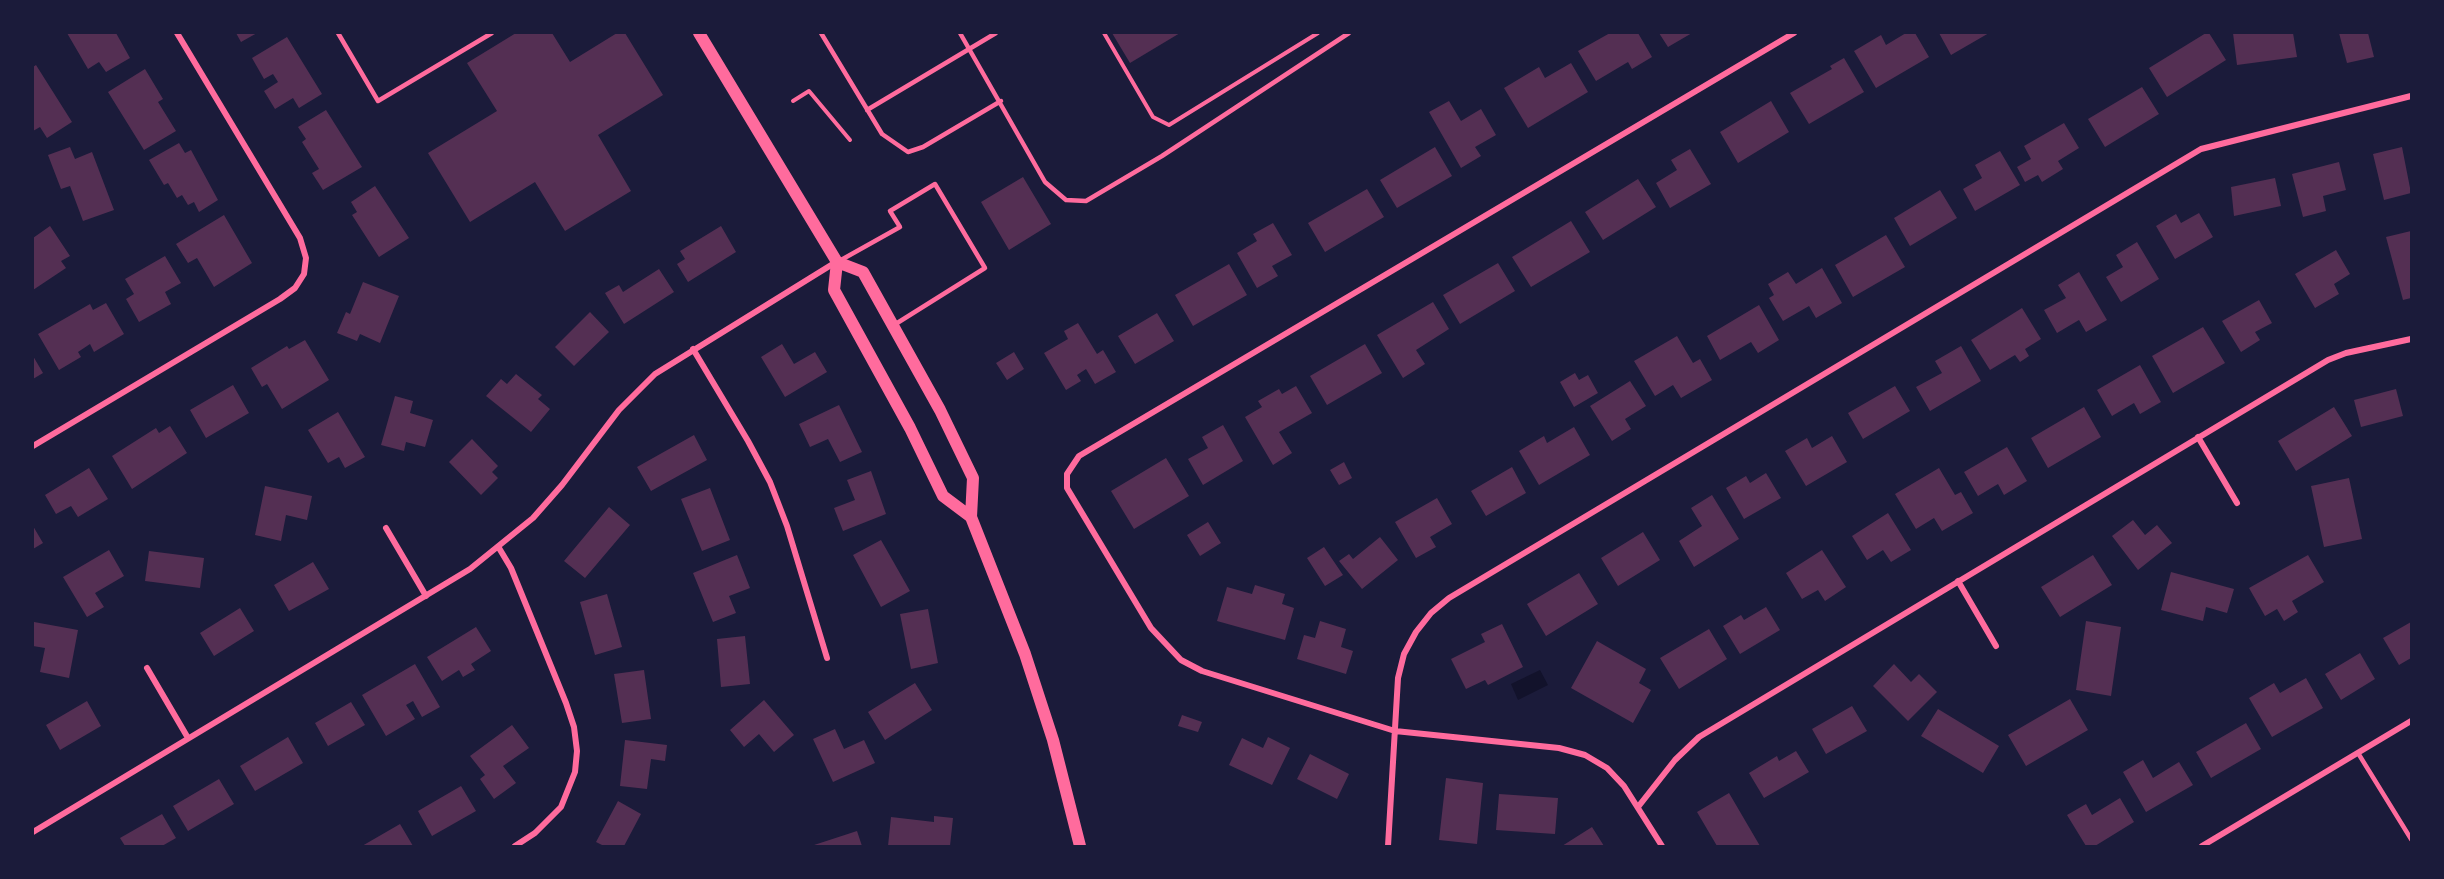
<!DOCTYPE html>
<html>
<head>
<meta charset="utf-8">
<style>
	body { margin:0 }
	#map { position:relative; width:2444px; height:879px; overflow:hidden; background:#1b1b3a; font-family:Barlow,sans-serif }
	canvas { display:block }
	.frame { position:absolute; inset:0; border:34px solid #1b1b3a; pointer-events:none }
</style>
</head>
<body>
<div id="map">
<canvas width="2444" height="879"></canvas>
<div class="frame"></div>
</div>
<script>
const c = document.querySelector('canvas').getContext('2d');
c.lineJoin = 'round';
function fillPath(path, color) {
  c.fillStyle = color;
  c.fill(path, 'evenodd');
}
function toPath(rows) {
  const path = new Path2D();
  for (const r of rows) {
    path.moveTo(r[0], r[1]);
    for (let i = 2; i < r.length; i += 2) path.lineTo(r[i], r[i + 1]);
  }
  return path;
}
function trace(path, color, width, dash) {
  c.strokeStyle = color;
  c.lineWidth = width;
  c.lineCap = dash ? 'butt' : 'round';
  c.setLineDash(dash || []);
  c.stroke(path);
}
fillPath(toPath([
	[1540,670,1548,685,1518,700,1511,684]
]), '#12122b');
fillPath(toPath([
	[67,33,116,33,130,58,106,72,99,62,88,69],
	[236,33,257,33,241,42],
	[516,33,552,33,570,62,617,33,625,33,663,95,598,135,631,191,565,231,535,182,470,222,428,153,497,111,467,63],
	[1112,33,1180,33,1130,63],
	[1610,33,1638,33,1652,57,1632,69,1628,62,1596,81,1578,51],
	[1659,33,1692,33,1668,47],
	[1906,33,1915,33,1929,57,1876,88,1854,51,1881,35,1886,45],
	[1939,33,1989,33,1951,55],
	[2206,33,2209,33,2226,60,2167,97,2149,68],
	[2233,33,2293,33,2297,57,2237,65],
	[2339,33,2368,33,2374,57,2347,63],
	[287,37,322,94,299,108,293,98,275,109,264,91,278,82,273,74,264,79,252,58],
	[1844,58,1864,92,1809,124,1790,93,1832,69,1830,66],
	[1571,63,1588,92,1528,128,1504,88,1539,67,1545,78],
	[36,65,72,122,47,138,40,127,33,131,33,67],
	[145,69,163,99,158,102,176,131,144,150,108,92],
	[2142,87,2159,114,2105,147,2088,119],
	[1449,101,1461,121,1481,109,1496,135,1475,147,1481,156,1461,168,1429,112],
	[1771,101,1789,132,1738,163,1720,132],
	[326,110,362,167,323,190,312,173,319,169,302,142,306,139,298,127],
	[2064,123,2079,148,2058,161,2063,169,2042,182,2038,175,2025,182,2017,167,2031,159,2024,146],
	[179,143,185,153,191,150,218,200,199,212,194,202,188,205,182,195,177,198,168,183,164,185,149,160],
	[70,147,75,159,92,152,114,210,83,221,70,186,61,189,48,155],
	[1435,147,1452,176,1397,208,1380,180],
	[2402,147,2411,193,2384,200,2373,154],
	[1690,149,1711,184,1670,208,1656,183,1677,170,1671,160],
	[2000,151,2020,185,1975,211,1963,189,1982,178,1975,165],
	[2339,162,2346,190,2323,196,2326,211,2303,217,2292,174],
	[1023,177,1051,224,1009,250,981,202],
	[2275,178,2281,206,2234,216,2231,187],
	[1638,179,1656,207,1603,240,1585,212],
	[375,186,409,238,379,257,352,215,357,212,351,202],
	[1367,189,1384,217,1325,252,1308,223],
	[1940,190,1957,218,1910,246,1894,218],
	[2199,213,2213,237,2175,259,2156,226,2176,214,2181,223],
	[224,215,252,263,214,287,197,258,188,263,176,244],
	[1571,221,1590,252,1531,287,1512,257],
	[1273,223,1292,255,1272,266,1278,276,1257,288,1237,253,1257,241,1253,234],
	[50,226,70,256,61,261,66,268,33,290,33,238],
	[721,226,736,252,688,282,677,264,685,259,680,251],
	[2411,231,2411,298,2403,300,2386,237],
	[1886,235,1905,267,1853,297,1835,265],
	[2137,242,2159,279,2121,302,2106,277,2123,267,2116,255],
	[2336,250,2350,274,2334,284,2339,294,2315,308,2295,274],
	[165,256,181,283,165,292,171,304,139,322,126,299,134,294,125,279],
	[1498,263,1515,291,1460,324,1443,295],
	[1229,264,1247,295,1193,326,1175,295],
	[1822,268,1842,303,1816,318,1809,306,1783,321,1769,298,1774,295,1768,284,1788,272,1796,284],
	[659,269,674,292,624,324,605,293,619,285,623,292],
	[2079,272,2107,320,2086,332,2079,320,2057,333,2044,310,2066,298,2058,285],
	[363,282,399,296,380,343,360,334,357,341,337,333,346,312,350,314],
	[2259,300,2272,323,2255,332,2260,340,2241,352,2222,321],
	[1433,302,1449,329,1416,350,1425,364,1403,378,1377,335],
	[106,303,124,334,94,352,90,344,78,352,81,357,59,370,38,334,90,304,93,310],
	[1759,305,1779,340,1758,353,1751,342,1720,360,1707,336],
	[2022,308,2041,339,2025,349,2029,356,2020,362,2015,355,1990,370,1971,340],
	[590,312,609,332,574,366,555,347],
	[1157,313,1174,341,1135,364,1118,336],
	[1078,323,1097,354,1103,350,1116,372,1095,384,1086,369,1077,375,1081,381,1066,390,1044,353,1068,339,1064,331],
	[2203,327,2225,363,2173,393,2152,356],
	[1677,336,1693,363,1700,359,1712,380,1681,398,1673,385,1655,396,1634,361],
	[305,340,329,380,282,409,267,384,262,387,251,368,287,346,289,349],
	[782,344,794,364,815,352,827,372,785,397,761,357],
	[1365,344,1382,373,1327,405,1310,376],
	[1961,346,1981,381,1930,411,1916,387,1942,373,1935,361],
	[1014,352,1024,369,1007,380,996,363],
	[33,356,43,373,33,379],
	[2140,365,2161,402,2140,414,2134,403,2112,416,2097,390],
	[1575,373,1579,380,1588,375,1598,393,1574,407,1560,382],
	[516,374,542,395,538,399,550,409,531,432,486,396,501,379,507,384],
	[1630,381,1646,406,1625,419,1631,429,1612,441,1590,406],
	[233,385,249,413,206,438,190,410],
	[1296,386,1312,413,1279,432,1292,453,1273,465,1245,417,1262,407,1258,401,1279,389,1282,394],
	[1895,386,1910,411,1863,439,1848,413],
	[2396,389,2403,416,2361,427,2354,400],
	[395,396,413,401,410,413,433,420,425,447,406,442,404,451,381,445],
	[839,405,862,452,840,462,828,439,810,447,799,424],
	[2084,407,2101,437,2048,468,2031,438],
	[2334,407,2352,436,2296,471,2278,441],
	[338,412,365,457,345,468,339,457,328,463,308,430],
	[1223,425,1243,461,1203,485,1188,459,1208,448,1202,437],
	[170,426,187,453,132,489,112,456,156,428,159,433],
	[1574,427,1590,455,1539,485,1519,451,1544,436,1547,443],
	[694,435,707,460,651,491,637,467],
	[1832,436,1847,462,1806,486,1785,451,1807,438,1812,448],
	[472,439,498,466,492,472,498,478,481,495,449,462],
	[2007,447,2027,481,2004,495,1998,484,1978,496,1964,472],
	[1166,458,1189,496,1134,529,1111,491],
	[1344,462,1352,478,1339,485,1330,470],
	[1512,467,1526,493,1486,516,1471,491],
	[89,468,108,499,78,517,71,506,56,514,45,495],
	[1939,468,1955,495,1961,492,1973,513,1942,531,1934,518,1916,529,1895,494],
	[871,471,886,514,843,531,834,508,855,500,847,480],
	[1766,473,1781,498,1744,519,1726,488,1746,476,1750,483],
	[2349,478,2362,539,2324,547,2311,486],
	[265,486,312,496,307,520,286,515,281,541,255,535],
	[710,488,730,540,702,551,681,499],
	[1712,495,1739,539,1694,567,1679,541,1702,526,1691,508],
	[1437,498,1452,524,1430,537,1436,547,1416,558,1395,522],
	[609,507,630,525,585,578,564,561],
	[1888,513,1911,550,1891,562,1883,550,1867,560,1852,536],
	[2133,520,2145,535,2157,525,2172,543,2138,570,2112,536],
	[1208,522,1221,543,1200,556,1187,535],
	[33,526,43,543,33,549],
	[1643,532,1660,560,1618,586,1601,558],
	[1380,537,1398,560,1362,589,1339,561,1349,554,1353,559],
	[881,540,910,591,881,607,853,555],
	[1324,547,1343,575,1325,586,1307,558],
	[109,550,124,576,95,593,104,607,87,617,63,577],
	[1822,550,1846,587,1825,601,1818,590,1802,599,1786,573],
	[149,551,204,558,200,588,145,581],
	[737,555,750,588,729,596,736,613,713,622,693,573],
	[2093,555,2112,585,2060,617,2041,587],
	[2308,555,2324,582,2292,601,2298,612,2284,621,2277,609,2265,616,2249,588],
	[313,562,329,589,289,611,274,585],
	[2171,572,2234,589,2227,613,2206,607,2203,621,2161,610],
	[1579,573,1598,604,1546,636,1527,604],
	[1255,585,1285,594,1282,604,1294,608,1285,640,1217,621,1227,587,1252,594],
	[607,594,622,647,595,655,580,602],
	[1766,607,1780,630,1740,654,1723,626,1741,615,1744,620],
	[240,608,254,631,214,656,200,633],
	[928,609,938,663,911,669,900,614],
	[1320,621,1346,629,1341,647,1353,651,1346,674,1297,659,1304,635,1315,638],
	[2086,621,2121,627,2111,696,2076,690],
	[34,622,78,630,69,678,40,672,45,648,33,646],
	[2411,622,2411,658,2399,665,2383,638],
	[1502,624,1523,667,1488,685,1485,680,1466,689,1451,659,1485,642,1481,634],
	[476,627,491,651,471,664,475,670,463,677,459,670,442,681,427,657],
	[1709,629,1727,659,1679,689,1660,658],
	[745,636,750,684,721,687,717,639],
	[1597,641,1646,669,1639,683,1651,690,1633,723,1571,688],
	[2360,653,2375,679,2341,700,2325,674],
	[415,664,440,707,422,717,413,701,406,705,415,719,386,736,362,695],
	[1894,664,1911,682,1919,674,1937,692,1908,721,1873,686],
	[644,670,651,719,622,723,614,674],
	[2306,678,2323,708,2272,737,2249,698,2274,683,2280,693],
	[915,683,932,710,885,740,868,712],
	[2070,699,2088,730,2026,766,2008,735],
	[764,700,794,735,774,752,759,734,744,747,730,730],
	[87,701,101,726,60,750,46,725],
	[351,702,365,725,328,746,315,723],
	[1852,706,1867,731,1826,754,1812,729],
	[1938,709,1999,746,1983,773,1921,736],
	[1182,715,1202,722,1198,732,1178,726],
	[2246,723,2261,749,2211,778,2196,752],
	[512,725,529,748,503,766,516,783,494,799,480,779,485,775,470,756],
	[835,729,844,749,864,740,875,763,833,782,813,739],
	[288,737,303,763,255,791,240,766],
	[1268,737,1290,748,1272,785,1229,765,1242,738,1263,748],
	[625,740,667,745,665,761,651,759,647,789,620,786],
	[1796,751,1809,772,1764,798,1749,773,1777,756,1779,761],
	[1310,754,1349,774,1337,799,1297,779],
	[2143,760,2153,778,2179,762,2193,785,2146,812,2123,772],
	[1446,778,1483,783,1477,844,1439,840],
	[219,779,234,804,188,831,173,806],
	[461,786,476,811,432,836,418,811],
	[1729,793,1760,846,1717,846,1697,812],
	[1499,794,1558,798,1555,834,1496,830],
	[2120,798,2134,822,2095,846,2086,846,2067,815,2086,804,2092,815],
	[618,801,641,814,624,846,604,846,596,842],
	[162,814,176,838,162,846,125,846,120,838],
	[934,816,953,818,950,846,888,846,891,817,934,822],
	[400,824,413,846,362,846],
	[1592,827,1604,846,1562,846],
	[857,831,862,846,811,846]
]), '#542f53');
trace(toPath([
	[1104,33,1153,117,1169,125,1318,33],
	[793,101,809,91,850,140]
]), '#ff6b9d', 4);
trace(toPath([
	[338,33,378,101,492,33],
	[821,33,882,134,908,152,923,147,1001,101],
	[960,33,1045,182,1066,200,1086,201,1162,156,1349,33],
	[867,110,996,33],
	[841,260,900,227,890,211,935,184,985,268,894,325],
	[2358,753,2411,839]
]), '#ff6b9d', 4.5);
trace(toPath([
	[693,349,748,441,770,482,787,526,827,658],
	[2198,437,2237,503],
	[33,446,280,299,295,288,304,274,306,258,300,238,177,33],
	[386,528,426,596],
	[499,548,511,568,566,703,574,727,577,751,575,772,561,807,535,833,515,846],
	[1958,581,1996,646],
	[147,668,188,738],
	[1638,807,1675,760,1699,737,2328,360,2346,353,2411,339],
	[33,832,470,569,533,518,562,485,619,410,655,374,836,262],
	[1388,846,1398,678,1404,654,1416,632,1431,613,1449,598,2201,149,2411,96],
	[1662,846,1624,786,1607,768,1585,755,1559,748,1395,731,1202,671,1181,660,1151,628,1067,488,1067,474,1079,456,1794,33],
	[2202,846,2411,721]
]), '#ff6b9d', 6);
trace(toPath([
	[699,33,837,262,863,272,940,410,973,478,971,517,1025,654,1053,740,1080,846],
	[837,262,834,290,910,428,943,496,971,517]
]), '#ff6b9d', 12);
</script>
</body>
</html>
